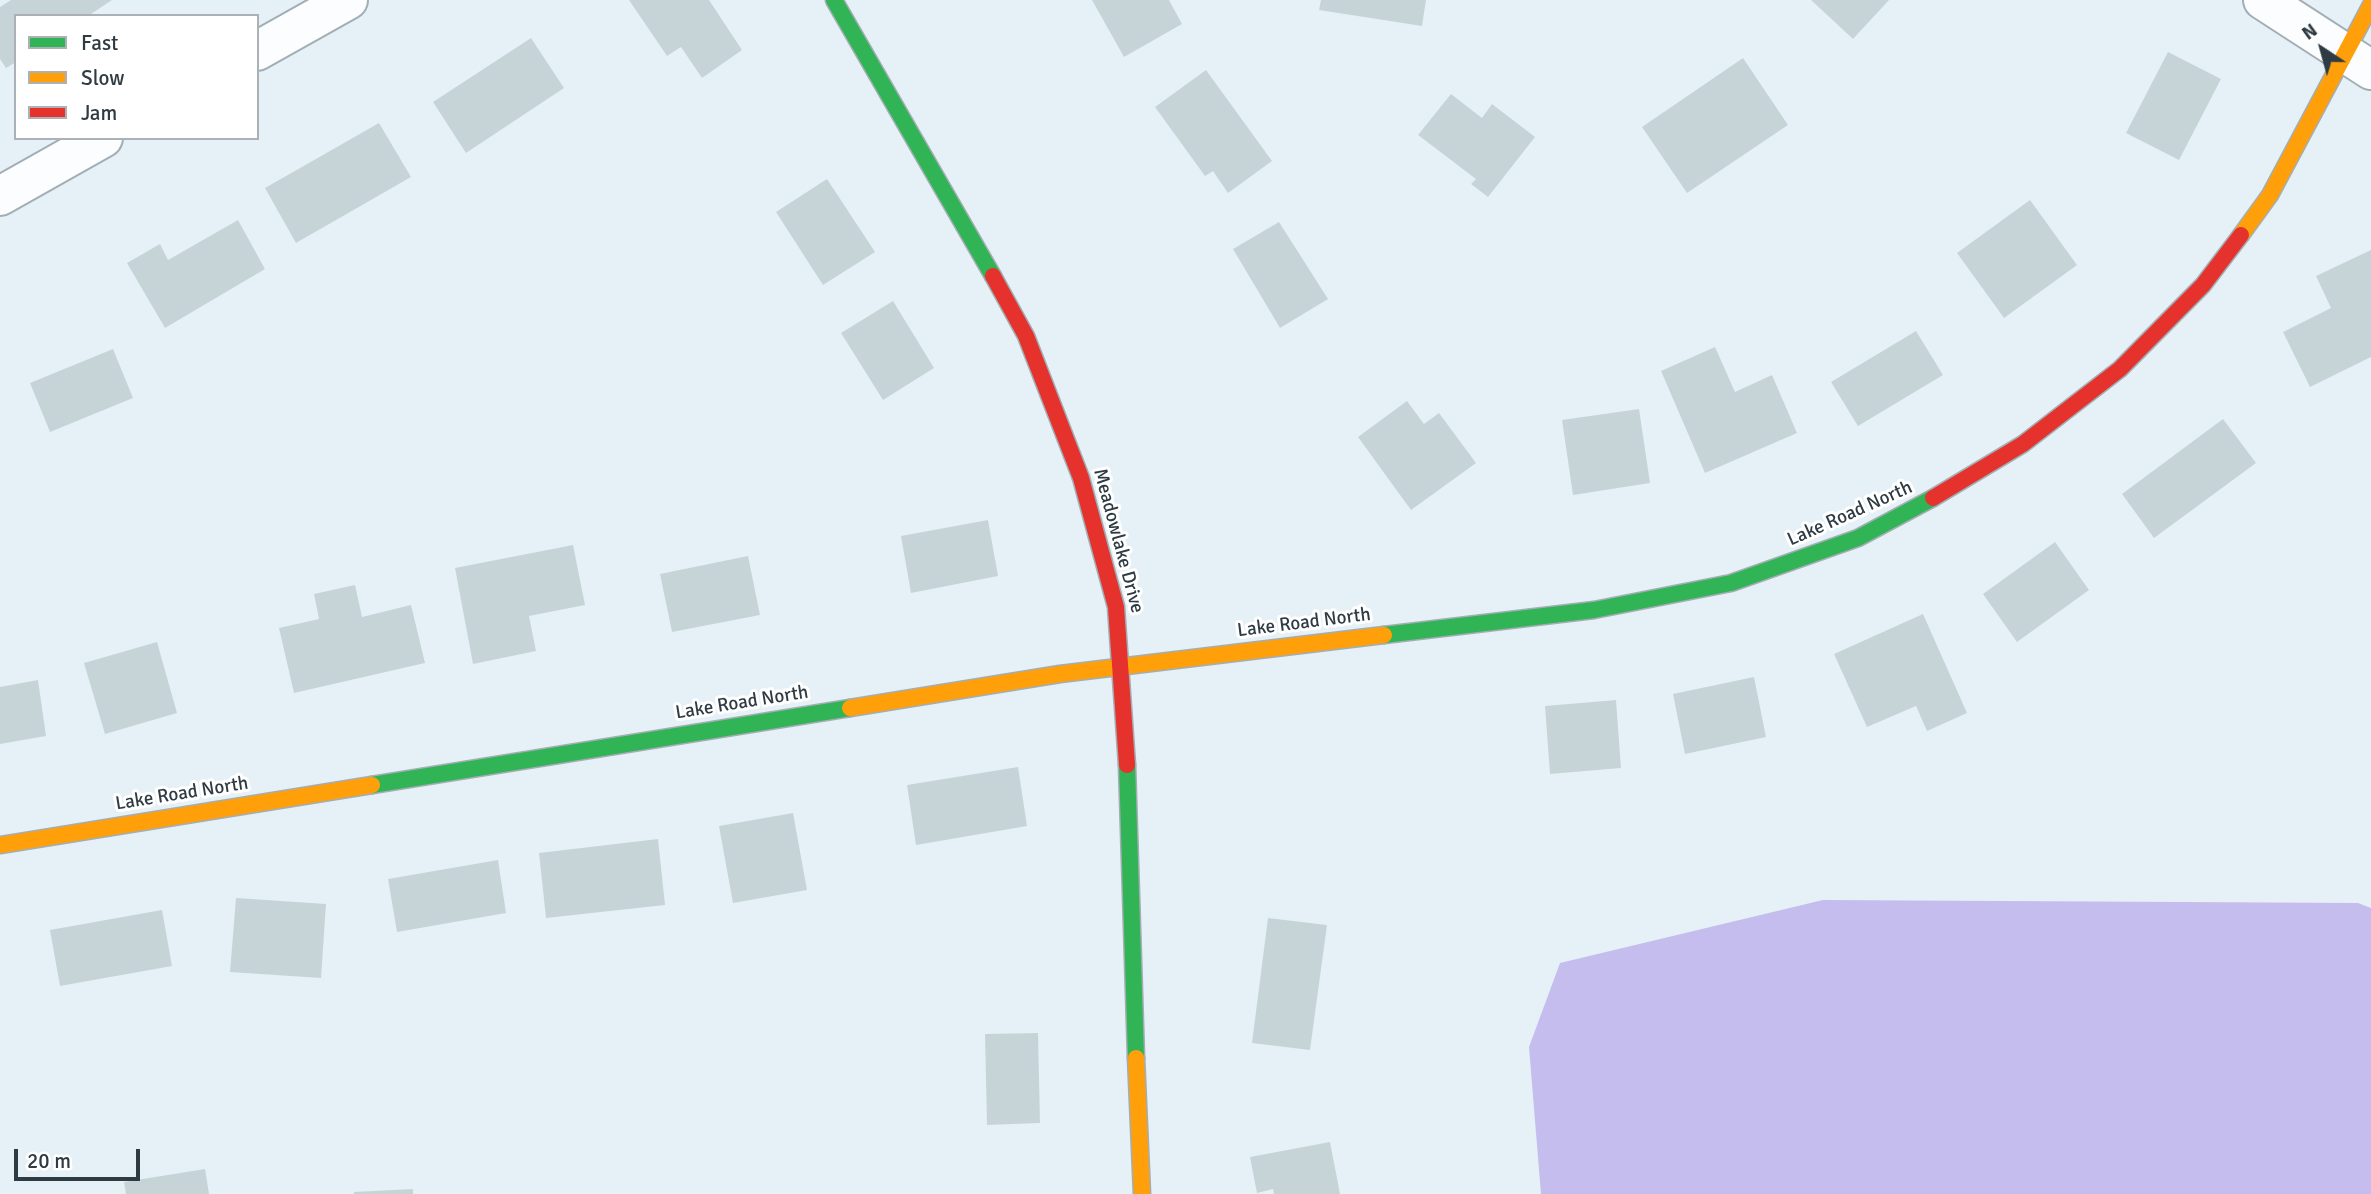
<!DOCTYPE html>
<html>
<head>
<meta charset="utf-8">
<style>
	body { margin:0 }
	#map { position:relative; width:2371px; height:1194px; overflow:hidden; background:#e6f1f7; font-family:Signika,sans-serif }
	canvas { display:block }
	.legend { position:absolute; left:14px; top:14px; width:245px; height:126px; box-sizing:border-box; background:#fff; border:2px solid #abb1b4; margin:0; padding:9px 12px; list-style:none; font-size:21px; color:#2e3b43 }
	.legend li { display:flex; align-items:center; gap:14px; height:35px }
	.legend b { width:35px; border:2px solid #abb1b4 }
	.north { position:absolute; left:2287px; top:14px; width:70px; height:70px; -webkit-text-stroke:5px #fff; paint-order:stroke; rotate:324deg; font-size:19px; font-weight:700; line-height:28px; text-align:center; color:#2e3b43 }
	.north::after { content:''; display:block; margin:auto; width:24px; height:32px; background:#2e3b43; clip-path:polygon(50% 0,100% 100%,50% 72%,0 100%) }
	.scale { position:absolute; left:14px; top:1149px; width:126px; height:32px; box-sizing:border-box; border:4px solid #2e3b43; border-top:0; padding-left:9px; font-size:21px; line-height:24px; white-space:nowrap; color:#2e3b43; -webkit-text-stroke:5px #fff; paint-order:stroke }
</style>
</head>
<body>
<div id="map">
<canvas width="2371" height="1194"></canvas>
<ul class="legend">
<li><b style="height:9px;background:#30b455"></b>Fast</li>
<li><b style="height:9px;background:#ff9f0a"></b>Slow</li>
<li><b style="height:9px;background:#e5322d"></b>Jam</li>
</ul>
<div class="north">N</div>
<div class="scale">20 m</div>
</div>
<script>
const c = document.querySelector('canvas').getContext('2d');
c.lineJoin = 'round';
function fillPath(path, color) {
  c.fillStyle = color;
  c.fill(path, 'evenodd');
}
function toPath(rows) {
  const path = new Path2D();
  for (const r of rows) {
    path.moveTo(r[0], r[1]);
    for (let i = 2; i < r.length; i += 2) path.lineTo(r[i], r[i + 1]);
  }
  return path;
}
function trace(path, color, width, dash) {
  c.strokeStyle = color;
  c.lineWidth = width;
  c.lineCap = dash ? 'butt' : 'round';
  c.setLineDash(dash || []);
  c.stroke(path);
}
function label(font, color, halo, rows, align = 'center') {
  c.font = font + ' Signika,sans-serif';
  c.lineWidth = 6;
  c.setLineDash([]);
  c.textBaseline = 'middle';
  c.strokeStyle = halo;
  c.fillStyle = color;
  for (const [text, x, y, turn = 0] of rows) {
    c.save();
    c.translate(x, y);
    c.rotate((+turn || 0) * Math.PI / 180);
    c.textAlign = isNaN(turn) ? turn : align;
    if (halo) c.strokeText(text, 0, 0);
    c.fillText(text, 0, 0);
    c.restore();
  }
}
fillPath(toPath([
	[1823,900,2358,903,2371,908,2371,1194,1541,1194,1529,1047,1560,963]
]), '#c4bded');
fillPath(toPath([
	[11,0,112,0,88,16,16,16,16,62,6,68,0,59,0,7],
	[629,0,709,0,742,50,702,78,681,47,667,56],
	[1092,0,1169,0,1182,24,1124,57],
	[1321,0,1426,0,1422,26,1319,10],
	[1811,0,1889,0,1853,39],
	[531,38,564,88,466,153,433,102],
	[2168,52,2221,79,2179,160,2126,133],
	[1743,58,1788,125,1687,193,1642,127],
	[1206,70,1272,161,1228,193,1213,171,1205,176,1155,107],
	[1451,94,1482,118,1492,104,1535,137,1488,197,1471,184,1476,179,1418,135],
	[379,123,411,177,296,243,265,188],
	[827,179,875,252,823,285,776,212],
	[2030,200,2077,265,2004,318,1957,253],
	[238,220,265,269,165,328,127,263,160,244,168,260],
	[1279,222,1328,299,1280,328,1233,249],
	[2371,250,2371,357,2310,387,2283,332,2331,308,2316,276],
	[893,301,934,368,883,400,841,333],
	[1916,331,1943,375,1858,426,1831,382],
	[1715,347,1735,392,1772,375,1797,433,1705,473,1661,371],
	[113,349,133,398,50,432,30,383],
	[1407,401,1424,424,1439,413,1476,463,1411,510,1358,437],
	[1639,409,1650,483,1573,495,1562,420],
	[2223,419,2256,463,2154,538,2122,494],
	[988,520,998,576,911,593,901,536],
	[2055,542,2089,590,2017,642,1983,594],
	[573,545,585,605,529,616,536,651,473,664,455,568],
	[748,556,760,615,672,632,660,574],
	[355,585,362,617,411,605,425,663,294,693,279,628,319,619,314,594],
	[1923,614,1967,713,1927,731,1916,706,1867,727,1834,654],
	[157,642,177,713,105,734,84,663],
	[1754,677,1766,737,1685,754,1673,694],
	[38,680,46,736,0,744,0,687],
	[1616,700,1621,768,1550,774,1545,706],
	[1018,767,1027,826,916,845,907,785],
	[793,813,807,890,733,903,719,826],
	[658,839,665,905,546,918,539,853],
	[498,860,506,913,397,932,388,879],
	[236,898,326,904,321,978,230,972],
	[162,910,172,966,60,986,50,930],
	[1268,918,1327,925,1310,1050,1252,1043],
	[1038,1033,1040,1123,987,1125,985,1034],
	[1330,1142,1340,1194,1274,1194,1273,1189,1257,1193,1250,1157],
	[205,1169,209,1194,126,1194,124,1182],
	[413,1189,413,1194,354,1194,354,1192]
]), '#c7d4d7');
const street = toPath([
	[2263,0,2371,70],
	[257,51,348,0],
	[0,196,103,138]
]);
const fast = toPath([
	[834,0,993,276],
	[1384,635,1594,610,1731,583,1858,538,1933,498],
	[1127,765,1136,1058],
	[372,785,850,708]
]);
const slow = toPath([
	[2241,235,2270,195,2371,5],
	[850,708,1060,674,1384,635],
	[0,845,372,785],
	[1136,1058,1142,1194]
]);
const jam = toPath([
	[993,276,1026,336,1081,478,1116,607,1127,765],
	[1933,498,2023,444,2120,369,2203,285,2241,235]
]);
trace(street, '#a3aeb4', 42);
trace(fast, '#a3aeb4', 19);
trace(slow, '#a3aeb4', 19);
trace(jam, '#a3aeb4', 19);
trace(street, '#fbfdfe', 38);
trace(fast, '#30b455', 16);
trace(slow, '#ff9f0a', 16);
trace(jam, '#e5322d', 16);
label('19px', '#2e3b43', '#fff', [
	["Lake Road North",1850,514,-24],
	["Meadowlake Drive",1118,541,75],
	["Lake Road North",1304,623,-7],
	["Lake Road North",742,703,-9],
	["Lake Road North",182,794,-9]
]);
</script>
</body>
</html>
